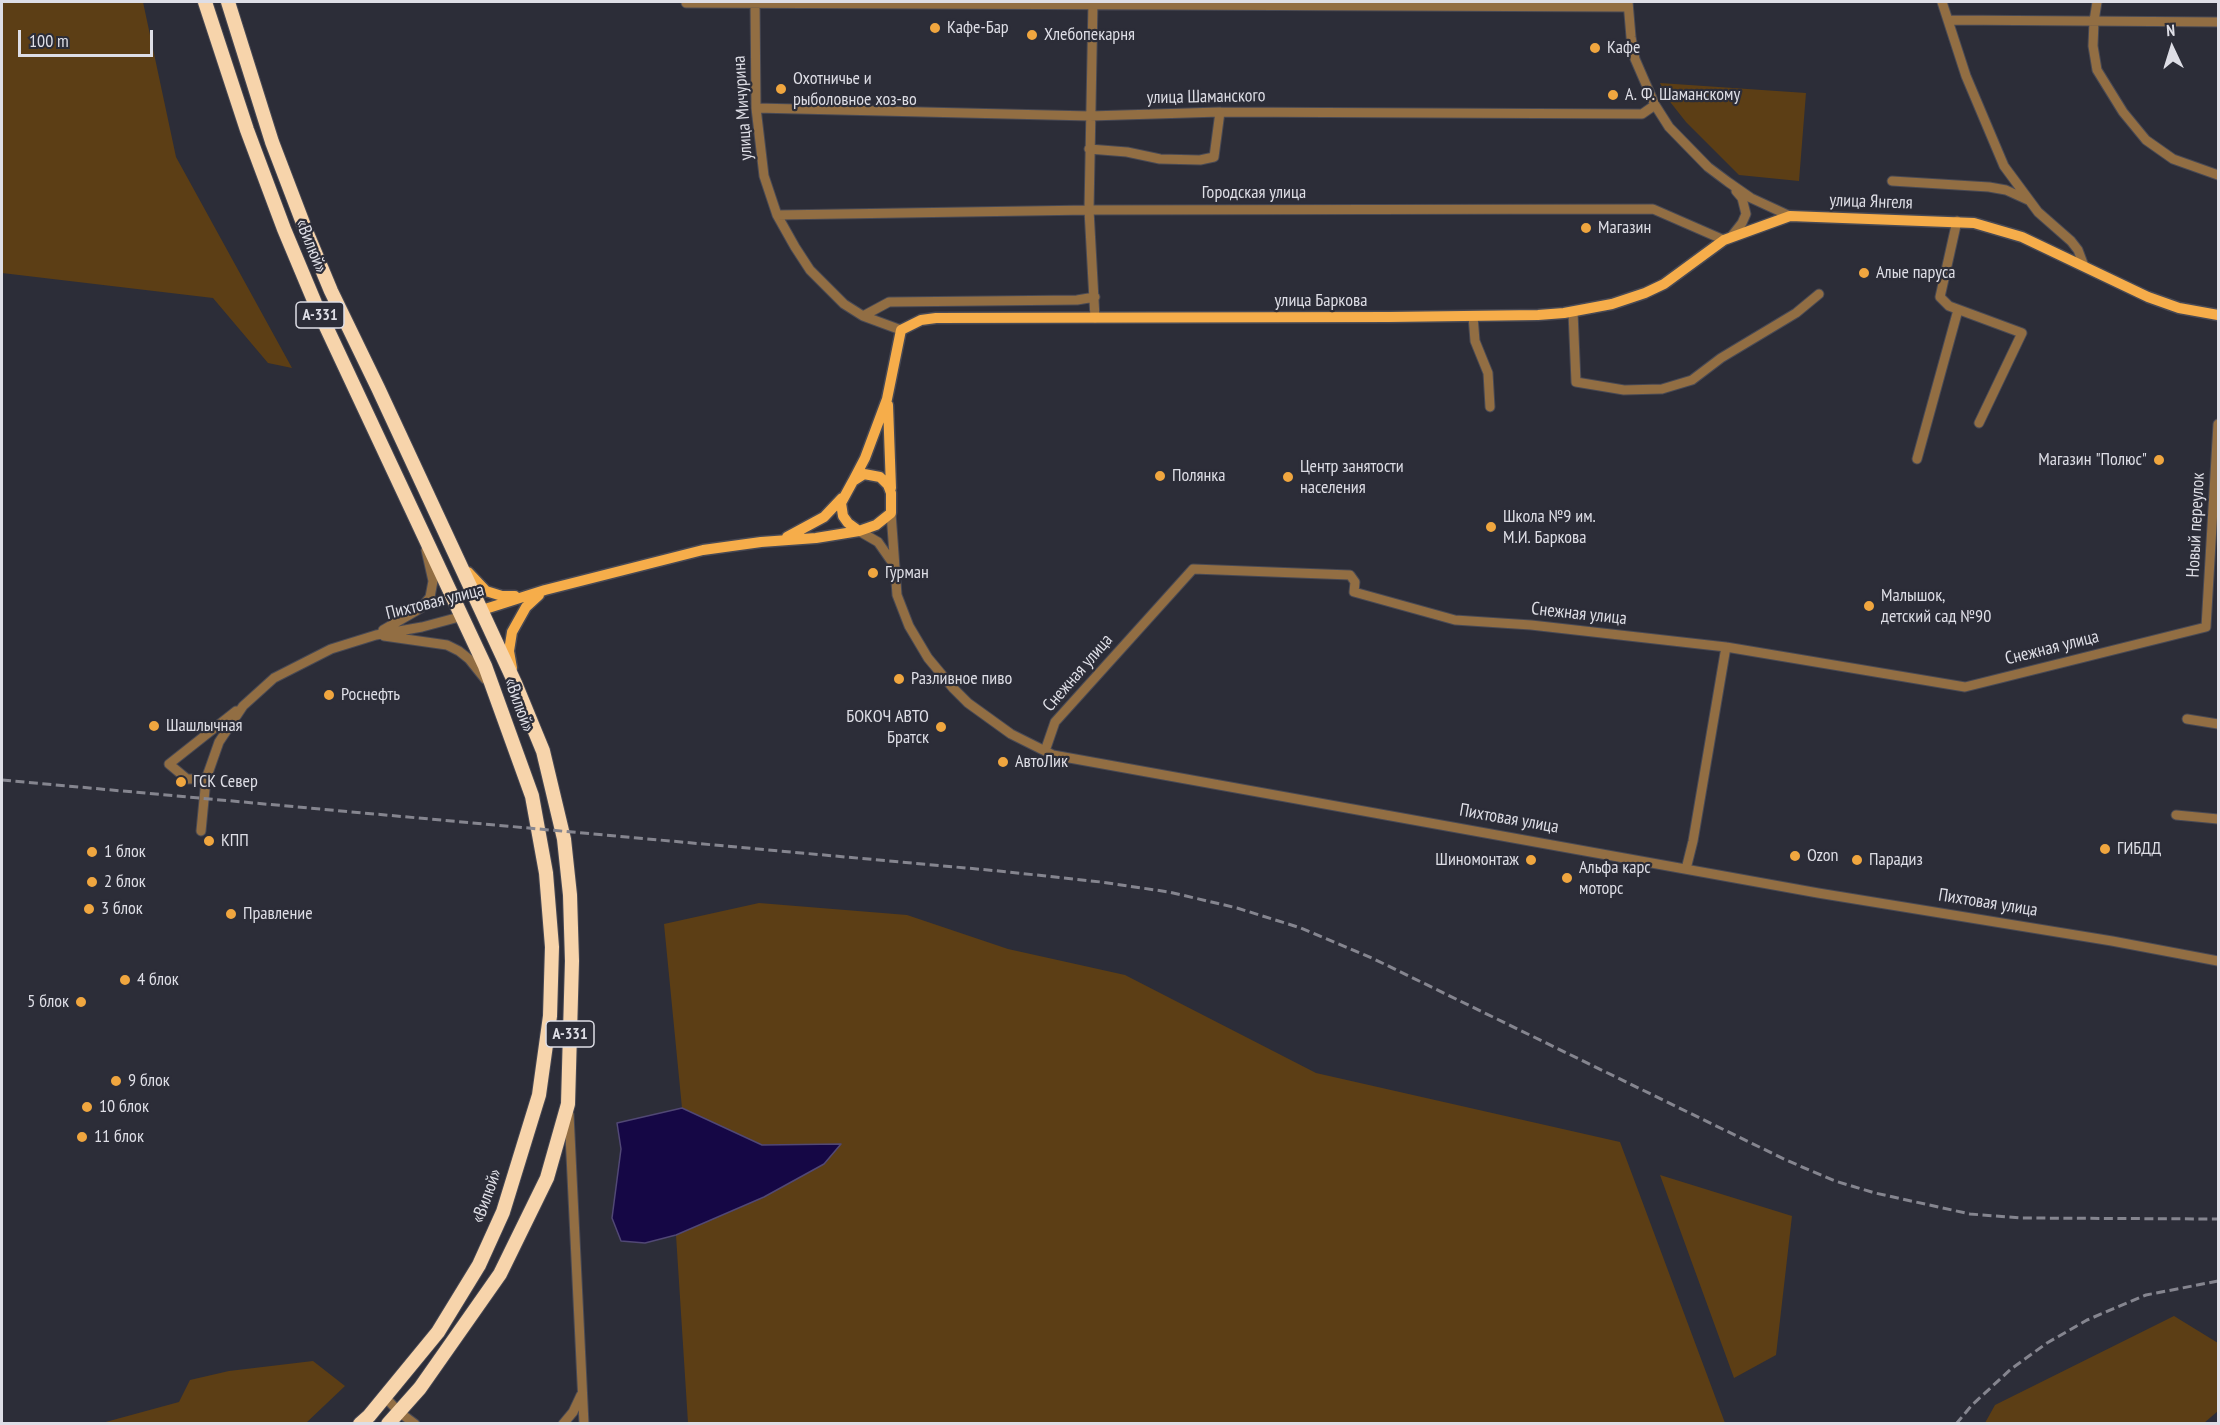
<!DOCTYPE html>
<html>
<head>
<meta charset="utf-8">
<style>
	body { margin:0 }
	#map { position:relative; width:2220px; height:1425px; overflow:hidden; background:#2c2d38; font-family:"PT Sans Narrow",sans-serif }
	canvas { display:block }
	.frame { position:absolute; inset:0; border:3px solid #dedee6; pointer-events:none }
	.north { position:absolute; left:2142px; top:18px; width:60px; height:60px; -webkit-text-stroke:4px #2c2d38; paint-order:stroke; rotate:356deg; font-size:16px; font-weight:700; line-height:24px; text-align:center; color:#dedee6 }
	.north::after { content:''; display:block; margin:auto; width:21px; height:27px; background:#dedee6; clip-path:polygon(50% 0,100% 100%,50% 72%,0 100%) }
	.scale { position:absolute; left:18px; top:30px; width:135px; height:27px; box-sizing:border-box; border:3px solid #dedee6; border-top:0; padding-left:8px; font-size:18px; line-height:21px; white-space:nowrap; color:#dedee6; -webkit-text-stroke:4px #2c2d38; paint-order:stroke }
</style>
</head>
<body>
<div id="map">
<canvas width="2220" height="1425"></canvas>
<div class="frame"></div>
<div class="north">N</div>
<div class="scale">100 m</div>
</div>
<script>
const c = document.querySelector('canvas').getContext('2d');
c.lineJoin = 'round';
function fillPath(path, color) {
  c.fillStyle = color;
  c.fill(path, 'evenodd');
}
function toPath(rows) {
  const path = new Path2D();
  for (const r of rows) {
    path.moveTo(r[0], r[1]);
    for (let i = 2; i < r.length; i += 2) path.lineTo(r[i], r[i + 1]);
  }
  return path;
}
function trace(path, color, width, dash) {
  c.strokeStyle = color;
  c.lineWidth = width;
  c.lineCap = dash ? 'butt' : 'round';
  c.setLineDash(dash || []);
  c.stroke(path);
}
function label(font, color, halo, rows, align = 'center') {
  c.font = font + ' "PT Sans Narrow",sans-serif';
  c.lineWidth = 4.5;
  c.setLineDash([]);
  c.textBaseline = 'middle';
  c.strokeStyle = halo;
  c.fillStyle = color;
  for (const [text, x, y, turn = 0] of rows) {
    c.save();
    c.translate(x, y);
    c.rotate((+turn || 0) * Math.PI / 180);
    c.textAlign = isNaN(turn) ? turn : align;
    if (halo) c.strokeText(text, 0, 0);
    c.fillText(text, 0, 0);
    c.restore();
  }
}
fillPath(toPath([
	[2,2,143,2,176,157,292,368,268,363,213,298,2,273],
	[1660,83,1806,93,1799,181,1739,175,1686,122,1667,98],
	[759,903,907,915,1008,949,1125,975,1316,1073,1620,1142,1725,1423,688,1423,676,1235,764,1197,840,1144,762,1145,682,1108,664,924],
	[1660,1175,1792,1216,1776,1355,1734,1378],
	[2174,1316,2218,1343,2218,1411,2204,1423,1985,1423,1995,1405],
	[313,1361,345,1386,306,1423,102,1423,179,1402,190,1380,229,1371]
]), '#5c3e15');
const water = toPath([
	[682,1108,762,1145,841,1144,824,1164,764,1197,676,1235,645,1243,621,1241,612,1218,621,1149,617,1123,682,1108]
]);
fillPath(water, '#150745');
trace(water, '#514875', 1.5);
const minor = toPath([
	[755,2,756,108,764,176,777,215,795,247,810,270,844,304,863,316,901,330],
	[1093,2,1089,210,1095,318],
	[1628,2,1631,37,1635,59,1655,105,1669,127,1708,167,1728,182,1751,198,1790,216],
	[1942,2,1966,76,2004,166,2038,212,2071,241,2078,250,2084,266],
	[2097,2,2094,21,2093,46,2097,70,2123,112,2146,140,2173,159,2218,175],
	[686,3,1627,7],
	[1949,20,2218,22],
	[756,108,1090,116,1220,112,1642,114,1655,105],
	[1089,149,1127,152,1160,159,1200,160,1214,157,1220,112],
	[1892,181,1989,187,2006,190,2028,200],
	[777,215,1089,210,1653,209,1724,240],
	[1957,221,1940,297,1949,306,2022,333,1979,423],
	[1731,237,1742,223,1746,214,1742,198,1736,191],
	[1573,312,1576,382,1624,390,1662,389,1692,380,1721,358,1796,313,1819,294],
	[863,316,889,302,1077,300,1095,297],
	[1473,316,1475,341,1488,373,1490,407],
	[1917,459,1958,310],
	[891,513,897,595,909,626,928,658,953,688,968,703,1011,734,1053,755,1818,893,2112,941,2218,961],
	[859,531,878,542,892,562],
	[383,630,421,608,430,597,433,581,426,550],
	[384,636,447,645,459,651,469,659,485,679],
	[2187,719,2218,724],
	[1045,751,1055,722,1193,569,1350,575,1355,582,1354,592,1455,620,1531,625,1726,647,1965,687,2206,627,2218,424],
	[206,779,187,779,169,764,236,711],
	[2176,815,2218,819],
	[201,831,206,779,219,742,243,706,274,678,331,649,376,635,422,627,463,616],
	[1686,869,1693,841,1726,647],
	[569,1114,584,1424],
	[385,1397,399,1412,415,1424],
	[563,1424,573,1412,581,1395]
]);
const major = toPath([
	[888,405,891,488],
	[864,474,880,477,888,485,891,493,891,513,876,525,859,531,848,523,843,516,841,503,853,481,864,474],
	[853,481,865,458,887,399,901,330,921,320,936,318,1389,317,1538,315,1564,313,1612,304,1645,293,1664,284,1724,240,1790,216,1974,223,2022,237,2148,297,2179,308,2218,315],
	[787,537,824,517,842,498],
	[468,572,486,591,502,596,515,596],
	[482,610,545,590,703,550,761,542,816,538,859,531],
	[512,668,509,651,512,632,526,607,539,595]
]);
const highway = toPath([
	[205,2,247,130,284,229,315,303,485,666,532,796,546,873,552,947,550,1016,539,1095,503,1212,479,1265,438,1332,369,1416,360,1424],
	[228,2,272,142,306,231,331,291,378,388,515,683,543,751,564,839,570,895,572,961,568,1104,547,1178,500,1274,420,1388,388,1424]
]);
trace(minor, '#484954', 11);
trace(major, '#484954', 13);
trace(highway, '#484954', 16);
trace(minor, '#926e43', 9);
trace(major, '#f6ad4a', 10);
trace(highway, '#f7d4ab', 14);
trace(toPath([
	[2,780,999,871,1101,882,1169,892,1237,908,1301,928,1374,959,1786,1160,1835,1181,1875,1193,1970,1214,2021,1218,2218,1219],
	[1956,1424,1972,1405,2011,1369,2047,1343,2087,1320,2146,1295,2218,1281]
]), '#85858f', 3, [9, 4.5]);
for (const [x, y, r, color] of [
	[935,28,6,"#f0a63f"],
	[1032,35,6,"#f0a63f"],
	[1595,48,6,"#f0a63f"],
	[781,89,6,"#f0a63f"],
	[1613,95,6,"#f0a63f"],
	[1586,228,6,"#f0a63f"],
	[1864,273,6,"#f0a63f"],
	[2159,460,6,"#f0a63f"],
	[1160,476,6,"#f0a63f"],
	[1288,477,6,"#f0a63f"],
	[1491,527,6,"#f0a63f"],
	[873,573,6,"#f0a63f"],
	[1869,606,6,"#f0a63f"],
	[899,679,6,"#f0a63f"],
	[329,695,6,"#f0a63f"],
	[154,726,6,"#f0a63f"],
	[941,727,6,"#f0a63f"],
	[1003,762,6,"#f0a63f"],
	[181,782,6,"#f0a63f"],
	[209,841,6,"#f0a63f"],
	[2105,849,6,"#f0a63f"],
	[92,852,6,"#f0a63f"],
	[1795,856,6,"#f0a63f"],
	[1531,860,6,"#f0a63f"],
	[1857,860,6,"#f0a63f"],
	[1567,878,6,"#f0a63f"],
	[92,882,6,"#f0a63f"],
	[89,909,6,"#f0a63f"],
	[231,914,6,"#f0a63f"],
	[125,980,6,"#f0a63f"],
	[81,1002,6,"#f0a63f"],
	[116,1081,6,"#f0a63f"],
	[87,1107,6,"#f0a63f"],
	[82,1137,6,"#f0a63f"]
]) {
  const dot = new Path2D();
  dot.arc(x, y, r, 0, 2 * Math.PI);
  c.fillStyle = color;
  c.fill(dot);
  trace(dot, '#2c2d38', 2);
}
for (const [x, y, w] of [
	[320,315,48],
	[570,1034,48]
]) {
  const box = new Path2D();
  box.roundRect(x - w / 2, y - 13, w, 26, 4.5);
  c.fillStyle = '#2c2d38';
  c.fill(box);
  trace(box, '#dedee6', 1.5);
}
label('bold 16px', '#dedee6', null, [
	["А-331",320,315],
	["А-331",570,1034]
]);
label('18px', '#dedee6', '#2c2d38', [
	["Кафе-Бар",947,28],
	["Хлебопекарня",1044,35],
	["Кафе",1607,48],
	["Охотничье и",793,79],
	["рыболовное хоз-во",793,100],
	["А. Ф. Шаманскому",1625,95],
	["Магазин",1598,228],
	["Алые паруса",1876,273],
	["Магазин \"Полюс\"",2147,460,"right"],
	["Центр занятости",1300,467],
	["населения",1300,488],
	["Полянка",1172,476],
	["Школа №9 им.",1503,517],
	["М.И. Баркова",1503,538],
	["Гурман",885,573],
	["Малышок,",1881,596],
	["детский сад №90",1881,617],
	["Разливное пиво",911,679],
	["Роснефть",341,695],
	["БОКОЧ АВТО",929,717,"right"],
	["Братск",929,738,"right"],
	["Шашлычная",166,726],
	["АвтоЛик",1015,762],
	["ГСК Север",193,782],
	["КПП",221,841],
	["ГИБДД",2117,849],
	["1 блок",104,852],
	["Ozon",1807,856],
	["Шиномонтаж",1519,860,"right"],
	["Парадиз",1869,860],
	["Альфа карс",1579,868],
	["моторс",1579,889],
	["2 блок",104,882],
	["3 блок",101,909],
	["Правление",243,914],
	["4 блок",137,980],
	["5 блок",69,1002,"right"],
	["9 блок",128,1081],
	["10 блок",99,1107],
	["11 блок",94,1137]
], 'left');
label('18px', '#dedee6', '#2c2d38', [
	["улица Шаманского",1206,97,-1],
	["улица Мичурина",743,108,-94],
	["Городская улица",1254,193],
	["улица Янгеля",1871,202,2],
	["«Вилюй»",311,246,68],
	["улица Баркова",1321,301],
	["Новый переулок",2196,525,-87],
	["Пихтовая улица",435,602,-14],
	["Снежная улица",1579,614,6],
	["Снежная улица",2052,648,-14],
	["Снежная улица",1078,673,-49],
	["«Вилюй»",519,705,70],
	["Пихтовая улица",1509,819,10],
	["Пихтовая улица",1988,903,9],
	["«Вилюй»",487,1196,-70]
]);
</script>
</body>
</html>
